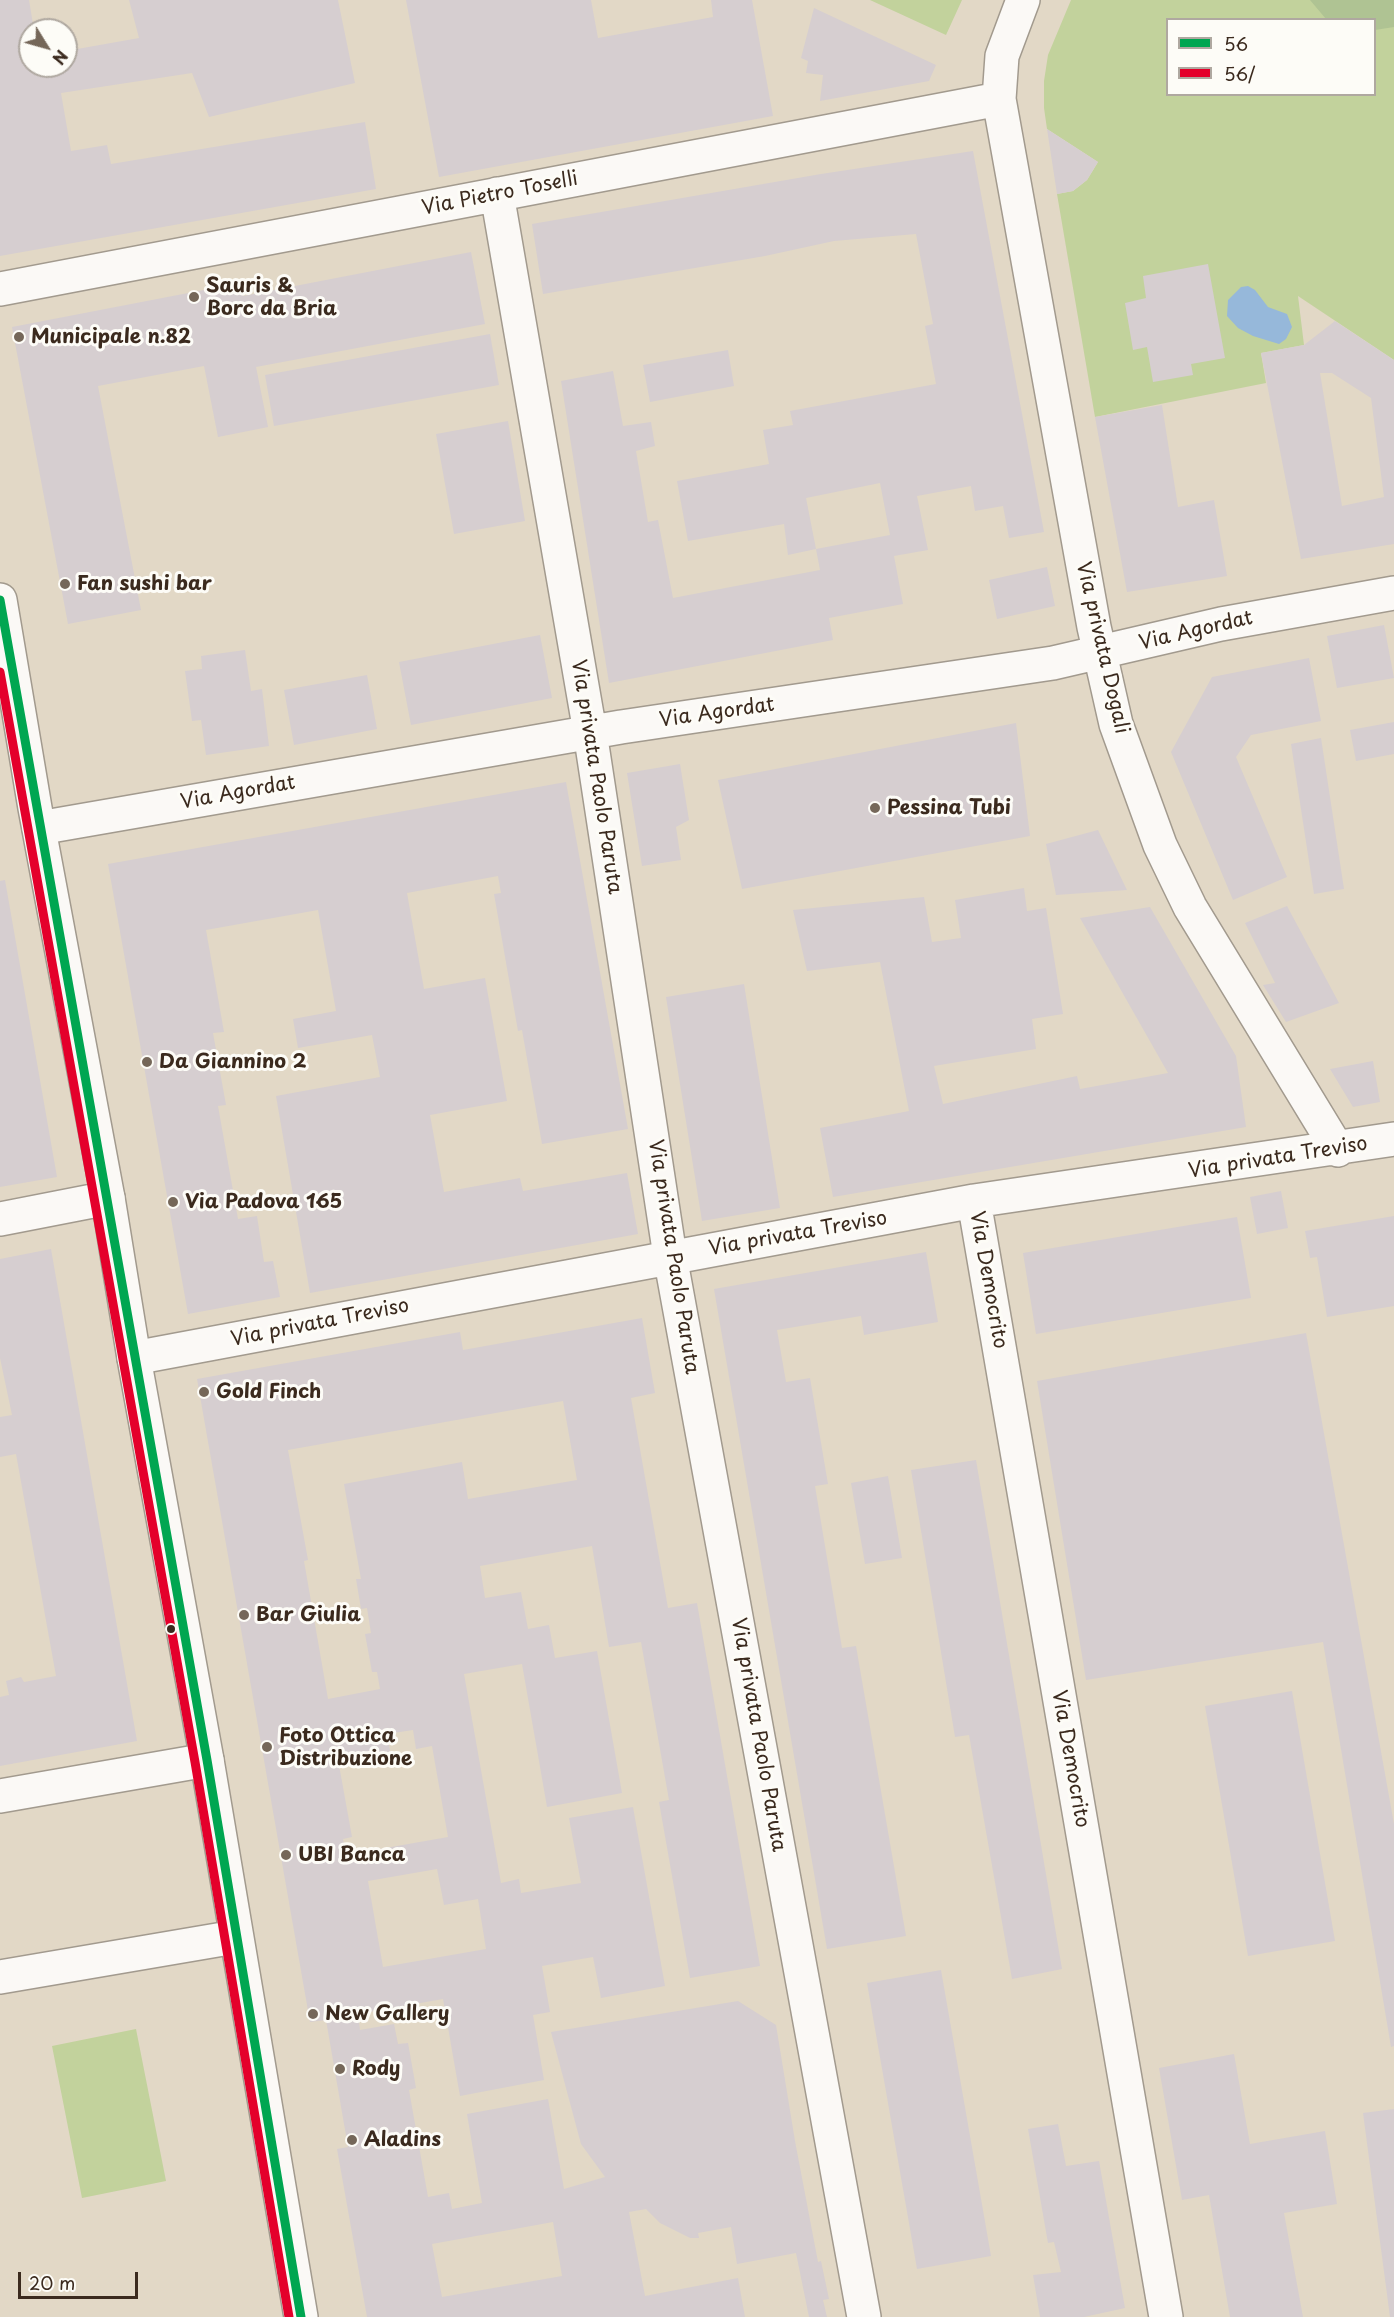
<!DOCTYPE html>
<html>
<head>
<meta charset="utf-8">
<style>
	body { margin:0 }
	#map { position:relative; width:1394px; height:2317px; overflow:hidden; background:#e2d8c6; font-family:"Playpen Sans",sans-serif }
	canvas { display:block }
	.legend { position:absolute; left:1166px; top:18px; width:210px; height:78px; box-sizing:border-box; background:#fdfcf7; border:2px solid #afa8a0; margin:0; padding:8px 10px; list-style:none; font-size:18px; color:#3b2a1e }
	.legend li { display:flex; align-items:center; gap:12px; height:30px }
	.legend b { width:30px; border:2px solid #afa8a0 }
	.north { position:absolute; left:18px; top:18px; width:60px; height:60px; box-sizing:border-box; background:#fdfcf7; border:2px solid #afa8a0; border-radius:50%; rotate:127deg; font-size:16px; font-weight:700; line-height:24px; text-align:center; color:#3b2a1e }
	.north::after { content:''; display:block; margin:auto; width:21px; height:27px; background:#756759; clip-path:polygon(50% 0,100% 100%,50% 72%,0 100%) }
	.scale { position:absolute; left:18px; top:2272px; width:120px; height:27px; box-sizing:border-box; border:3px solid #3b2a1e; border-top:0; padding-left:8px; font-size:18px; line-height:21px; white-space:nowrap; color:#3b2a1e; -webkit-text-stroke:4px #fdfcf7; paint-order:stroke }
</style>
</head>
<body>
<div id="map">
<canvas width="1394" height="2317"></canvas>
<ul class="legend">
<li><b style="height:8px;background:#00a651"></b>56</li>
<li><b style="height:8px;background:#e4002b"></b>56/</li>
</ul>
<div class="north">N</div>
<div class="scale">20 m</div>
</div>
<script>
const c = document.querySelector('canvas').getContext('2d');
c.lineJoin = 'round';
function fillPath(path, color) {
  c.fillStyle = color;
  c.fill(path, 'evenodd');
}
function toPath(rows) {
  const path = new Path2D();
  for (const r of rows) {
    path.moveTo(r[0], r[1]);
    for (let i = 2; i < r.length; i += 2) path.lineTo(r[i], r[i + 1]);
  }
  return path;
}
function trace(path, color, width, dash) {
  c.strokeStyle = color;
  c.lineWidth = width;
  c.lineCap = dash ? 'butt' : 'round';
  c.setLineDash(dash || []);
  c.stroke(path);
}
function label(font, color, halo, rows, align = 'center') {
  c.font = font + ' "Playpen Sans",sans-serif';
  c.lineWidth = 6;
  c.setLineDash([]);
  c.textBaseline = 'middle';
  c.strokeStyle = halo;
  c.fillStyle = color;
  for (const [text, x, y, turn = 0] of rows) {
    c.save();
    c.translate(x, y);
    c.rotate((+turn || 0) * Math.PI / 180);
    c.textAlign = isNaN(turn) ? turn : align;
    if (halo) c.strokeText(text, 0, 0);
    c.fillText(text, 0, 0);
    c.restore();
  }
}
fillPath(toPath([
	[870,0,962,0,946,35],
	[1071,0,1394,0,1394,360,1298,296,1304,345,1261,353,1266,383,1095,417,1057,194,1073,191,1087,180,1098,162,1047,129,1044,108,1044,81,1048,55],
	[1168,20,1374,20,1374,94,1168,94],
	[136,2029,166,2181,82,2198,52,2046]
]), '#c2d29c');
fillPath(toPath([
	[1310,0,1394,0,1394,27,1375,30,1374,20,1326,19]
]), '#afc393');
fillPath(toPath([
	[1248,286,1255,290,1268,307,1287,314,1292,327,1286,339,1279,344,1253,336,1238,328,1227,316,1228,300,1241,287]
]), '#96b8da');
fillPath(toPath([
	[0,0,29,0,34,30,30,30,30,66,66,66,66,51,139,38,129,0,338,0,355,83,209,117,192,73,61,93,71,151,107,145,111,164,365,122,376,189,0,256],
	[406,0,591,0,598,38,713,17,711,0,752,0,773,116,439,177],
	[814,8,936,65,929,81,820,101,823,75,806,73,808,61,801,58],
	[1047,129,1098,162,1087,180,1073,191,1057,194],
	[973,151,1044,532,1009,538,1003,506,975,511,971,486,917,496,928,550,894,556,903,604,829,618,833,640,609,683,561,381,613,371,623,426,651,422,655,446,636,451,648,522,658,520,673,598,820,570,816,549,788,555,784,524,688,541,677,481,769,464,763,430,793,425,790,411,936,384,925,326,933,324,916,234,834,241,765,256,543,294,532,224,821,174],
	[880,483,890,535,816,549,806,498],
	[471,252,485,324,256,367,268,427,218,437,204,366,98,386,141,610,68,624,12,327,240,283,243,296],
	[1208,264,1225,358,1191,364,1193,375,1153,382,1147,347,1133,350,1125,303,1146,298,1143,276],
	[1335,321,1394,360,1394,544,1301,559,1261,353,1304,345],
	[1320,373,1332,373,1371,398,1384,497,1342,506],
	[490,334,499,385,274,426,265,375],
	[728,350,734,386,650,402,643,365],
	[1162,405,1178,507,1214,500,1227,576,1127,592,1095,417],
	[508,421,525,521,454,534,436,434],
	[1047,567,1055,606,997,619,989,580],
	[1384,625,1394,678,1337,688,1327,636],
	[540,635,552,698,411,725,399,662],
	[245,650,251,691,262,689,269,746,206,755,201,720,192,721,185,671,202,669,201,656],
	[1309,658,1321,721,1251,735,1236,757,1287,877,1233,900,1171,752,1212,677],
	[367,675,377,729,294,745,284,690],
	[1394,722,1394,754,1356,761,1350,730],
	[1016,723,1030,836,742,889,718,780],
	[1321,738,1344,889,1314,894,1291,744],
	[680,764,689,820,676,827,681,860,642,866,627,773],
	[566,782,628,1129,542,1144,522,1030,518,1031,494,894,501,893,498,876,407,893,424,989,485,978,507,1101,430,1115,444,1192,520,1178,523,1191,627,1173,638,1234,310,1293,276,1096,380,1077,372,1035,298,1048,293,1019,336,1011,318,910,206,930,224,1032,213,1033,226,1105,218,1106,238,1219,257,1216,264,1262,273,1261,280,1297,188,1314,108,864],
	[1098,830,1127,890,1056,895,1046,844],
	[5,880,57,1177,0,1187,0,881],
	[1024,888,1027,911,1046,908,1063,1014,1032,1019,1036,1049,934,1066,943,1104,1077,1076,1080,1089,1168,1073,1080,918,1150,907,1236,1056,1246,1127,833,1197,820,1128,909,1111,880,962,807,971,793,910,924,897,932,942,961,938,955,900],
	[1287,906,1339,1003,1286,1022,1263,985,1275,983,1245,923],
	[744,984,780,1208,702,1221,666,997],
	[1373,1061,1380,1102,1353,1107,1330,1069],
	[1281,1191,1288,1228,1257,1234,1250,1197],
	[1394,1216,1394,1306,1327,1317,1317,1257,1310,1258,1305,1231],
	[1237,1217,1251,1298,1036,1334,1023,1253],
	[51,1249,137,1741,0,1766,0,1697,9,1695,6,1681,21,1677,24,1682,56,1676,16,1454,0,1457,0,1417,12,1415,0,1358,0,1259],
	[926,1252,938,1322,864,1335,861,1316,777,1330,786,1382,810,1378,828,1484,815,1486,842,1648,856,1646,906,1936,827,1949,714,1289],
	[642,1318,655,1393,631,1398,668,1608,697,1603,760,1966,690,1978,659,1802,669,1800,641,1642,609,1647,592,1546,480,1566,485,1598,521,1592,528,1629,549,1625,555,1658,597,1651,622,1793,547,1807,522,1664,464,1674,501,1883,519,1879,521,1893,581,1883,569,1818,633,1807,665,1986,601,1998,593,1957,542,1966,550,2012,533,2015,544,2080,460,2096,443,1999,358,2014,360,2030,394,2024,398,2044,408,2043,416,2088,409,2090,428,2197,449,2193,452,2209,482,2203,467,2114,548,2099,564,2189,605,2177,581,2144,551,2032,738,2001,776,2025,795,2141,818,2262,821,2261,829,2299,823,2300,827,2317,809,2317,796,2253,737,2264,731,2227,698,2233,699,2238,690,2238,660,2223,646,2209,629,2212,645,2296,738,2278,745,2317,367,2317,337,2149,348,2147,326,2020,310,2022,197,1379,460,1332,463,1350],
	[563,1401,577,1480,468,1499,462,1462,344,1484,361,1579,356,1579,361,1609,367,1608,371,1633,365,1634,372,1672,377,1672,380,1689,328,1699,304,1561,308,1560,288,1450],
	[413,1730,416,1749,432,1746,448,1837,346,1855,343,1839,352,1837,339,1765,391,1756,387,1734],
	[437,1869,444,1905,478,1899,486,1949,383,1967,368,1881],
	[553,2222,562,2276,442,2297,432,2244],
	[1306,1333,1394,1824,1394,2046,1391,2047,1323,1642,1086,1680,1037,1381],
	[976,1460,1062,1969,1012,1979,969,1735,955,1737,911,1470],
	[888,1476,902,1558,865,1564,851,1483],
	[1292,1691,1335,1941,1248,1956,1205,1706],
	[941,1970,991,2256,917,2269,867,1983],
	[1234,2054,1250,2144,1325,2131,1337,2204,1284,2213,1303,2317,1230,2317,1209,2195,1182,2200,1159,2068],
	[1394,2109,1394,2317,1390,2317,1363,2113],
	[1058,2124,1066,2166,1099,2161,1125,2308,1084,2317,1040,2317,1033,2275,1061,2272,1054,2242,1048,2243,1028,2129]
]), '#d6ced0');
const minor = toPath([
	[1023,0,1002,56,999,99,1094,627,1116,724,1160,845,1190,907,1338,1150],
	[497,194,590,732,670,1256,864,2317],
	[0,289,999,99],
	[39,828,621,727,1053,663,1221,624,1394,593],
	[974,1201,1166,2317],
	[0,1219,108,1198],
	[134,1358,974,1201,1394,1139],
	[0,1796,207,1760],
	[0,1977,235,1937]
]);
const tertiary = toPath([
	[0,600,35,808,108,1198,134,1358,207,1760,301,2317]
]);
trace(minor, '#a29a8e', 36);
trace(tertiary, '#a29a8e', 36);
trace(minor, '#fbf9f6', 33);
trace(tertiary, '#fbf9f6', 33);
trace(toPath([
	[0,600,207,1760,301,2317]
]), '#00a651', 9);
trace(toPath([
	[0,672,195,1762,289,2317]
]), '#e4002b', 9);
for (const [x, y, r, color] of [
	[194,297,6,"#756759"],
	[19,337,6,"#756759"],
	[65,584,6,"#756759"],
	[875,808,6,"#756759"],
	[147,1062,6,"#756759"],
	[173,1202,6,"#756759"],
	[204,1392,6,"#756759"],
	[244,1615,6,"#756759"],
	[171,1629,5,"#3b2a1e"],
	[267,1747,6,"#756759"],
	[286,1855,6,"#756759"],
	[313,2014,6,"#756759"],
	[340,2069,6,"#756759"],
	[352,2140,6,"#756759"]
]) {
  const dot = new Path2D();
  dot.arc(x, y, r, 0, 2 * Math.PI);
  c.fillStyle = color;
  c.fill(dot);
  trace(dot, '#fdfcf7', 2);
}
label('20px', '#3b2a1e', '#fdfcf7', [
	["Via Pietro Toselli",500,194,-11],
	["Via Agordat",1196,631,-13],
	["Via privata Dogali",1102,648,77],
	["Via Agordat",717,713,-8],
	["Via privata Paolo Paruta",596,777,81],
	["Via Agordat",238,793,-10],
	["Via privata Treviso",1278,1158,-9],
	["Via privata Treviso",798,1234,-10],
	["Via privata Paolo Paruta",673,1257,81],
	["Via Democrito",988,1280,80],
	["Via privata Treviso",320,1323,-11],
	["Via privata Paolo Paruta",758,1735,80],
	["Via Democrito",1070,1759,80]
]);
label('bold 20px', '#3b2a1e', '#fdfcf7', [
	["Sauris &",206,286],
	["Borc da Bria",206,309],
	["Municipale n.82",31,337],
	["Fan sushi bar",77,584],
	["Pessina Tubi",887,808],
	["Da Giannino 2",159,1062],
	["Via Padova 165",185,1202],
	["Gold Finch",216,1392],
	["Bar Giulia",256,1615],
	["Foto Ottica",279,1736],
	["Distribuzione",279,1759],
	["UBI Banca",298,1855],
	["New Gallery",325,2014],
	["Rody",352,2069],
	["Aladins",364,2140]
], 'left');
</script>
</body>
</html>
